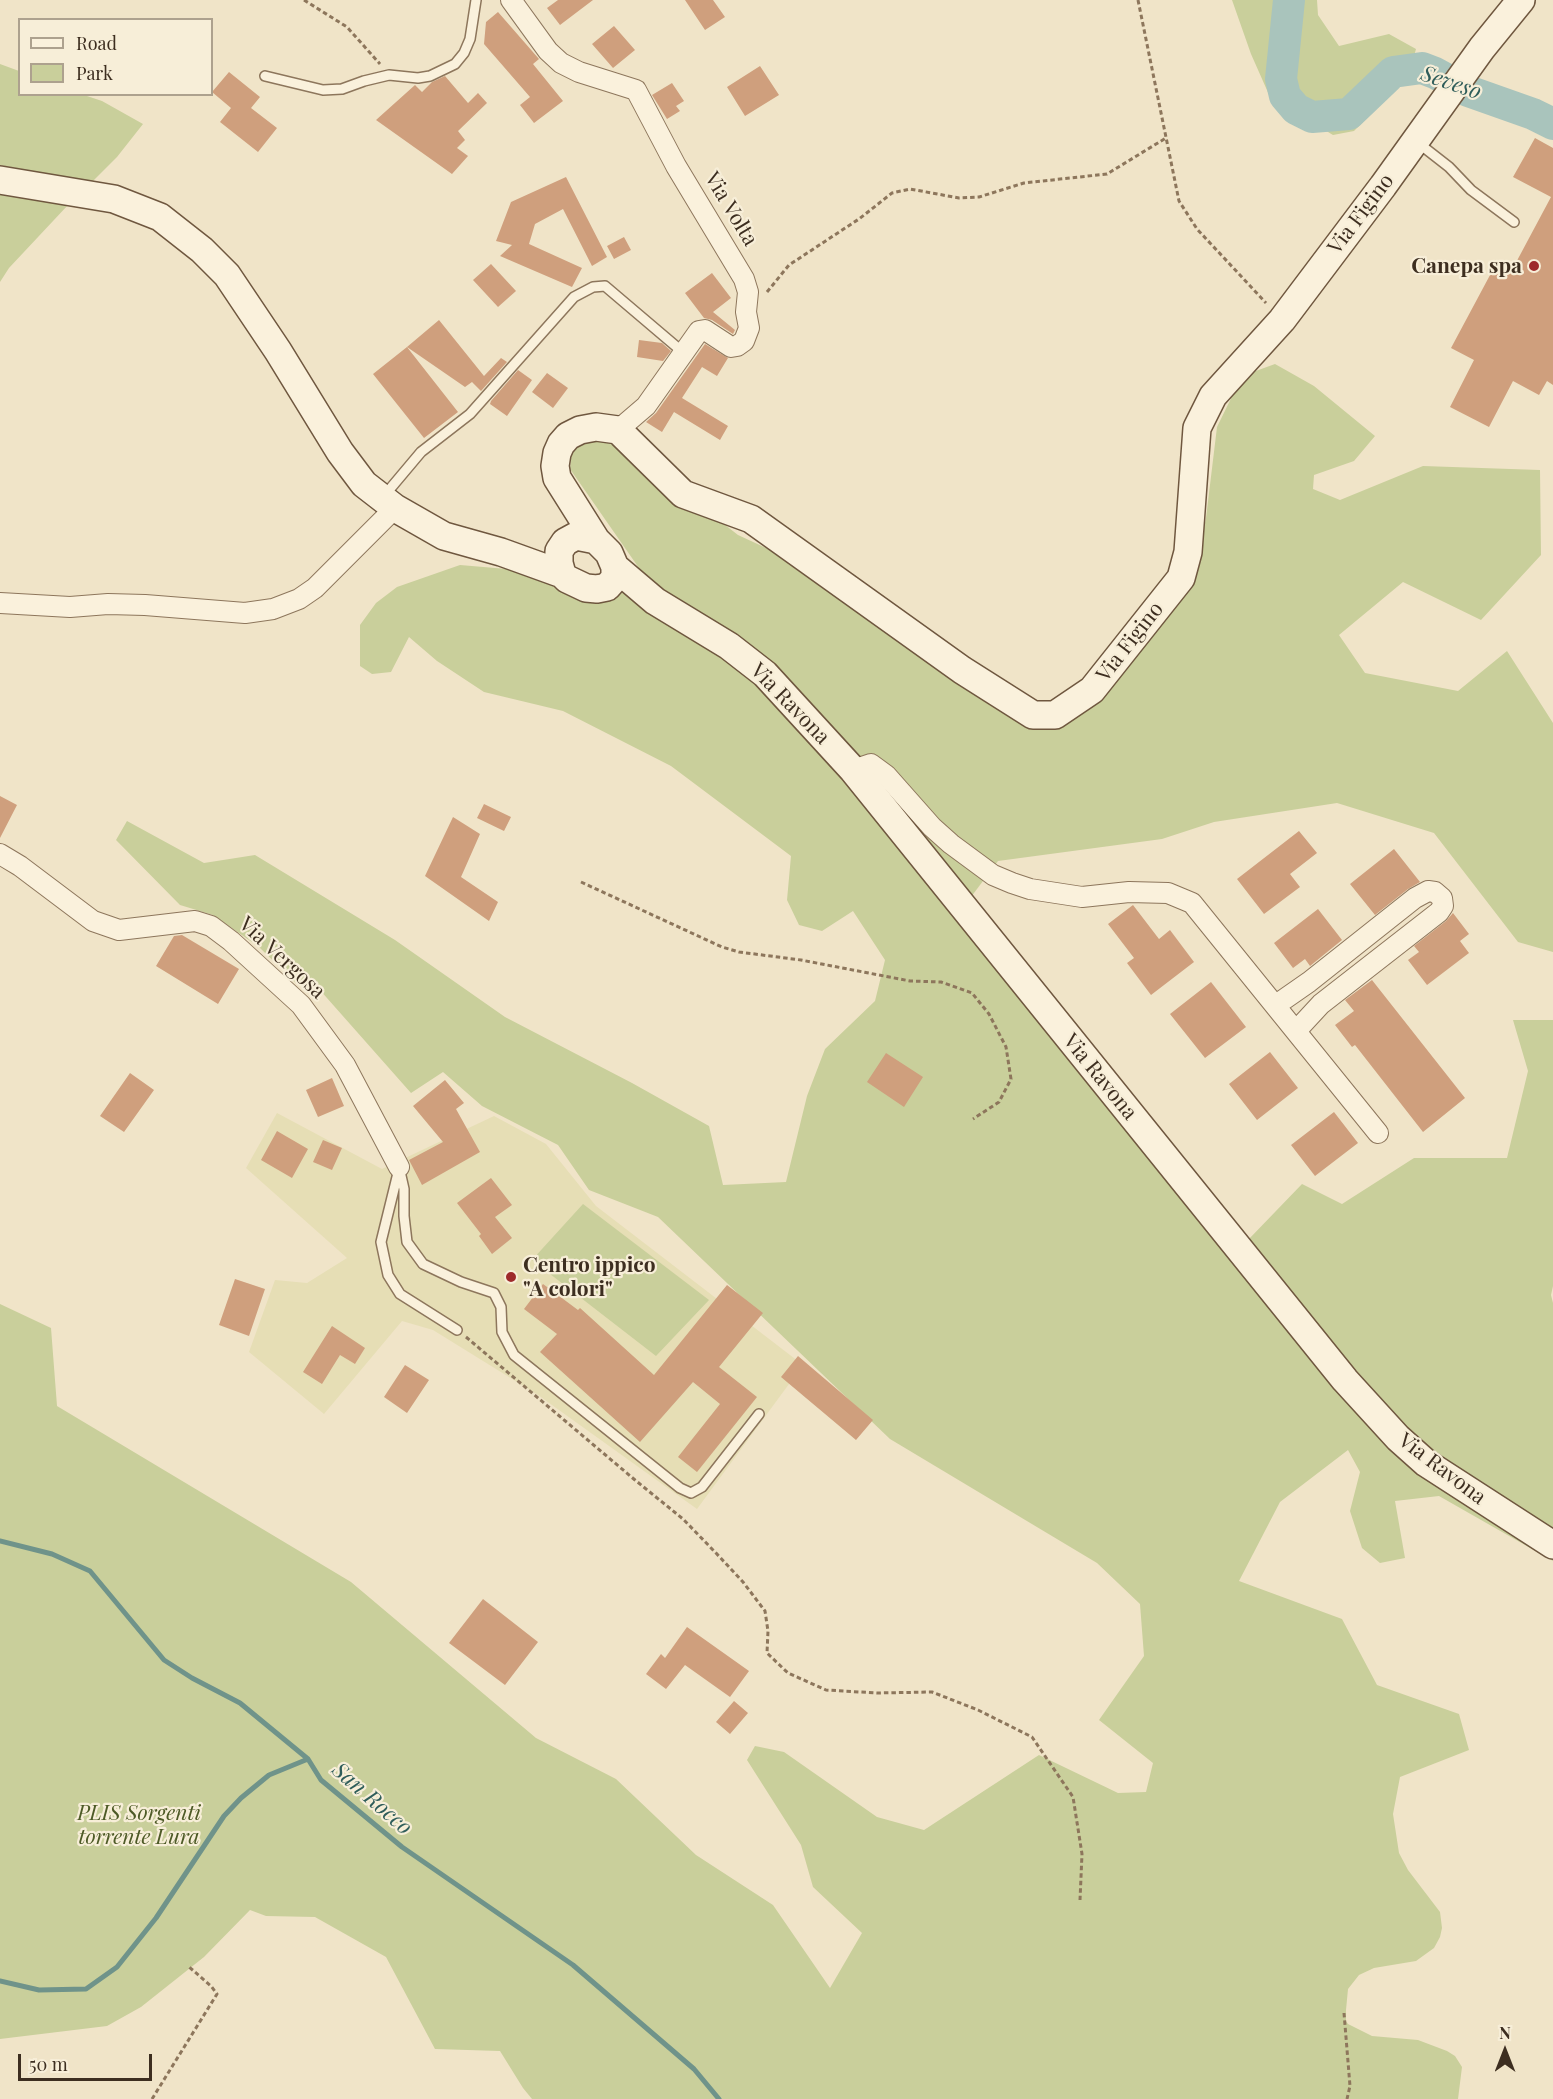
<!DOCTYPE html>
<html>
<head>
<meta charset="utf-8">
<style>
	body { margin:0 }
	#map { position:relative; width:1553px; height:2099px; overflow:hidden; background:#f0e4c8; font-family:"Playfair Display",serif }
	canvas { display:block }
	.legend { position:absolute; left:18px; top:18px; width:195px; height:78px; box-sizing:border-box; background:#f7eed8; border:2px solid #ada18e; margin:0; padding:8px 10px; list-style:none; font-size:18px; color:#3d2e20 }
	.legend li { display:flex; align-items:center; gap:12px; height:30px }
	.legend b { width:30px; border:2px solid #ada18e }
	.north { position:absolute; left:1475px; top:2021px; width:60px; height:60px; -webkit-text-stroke:4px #f7eed8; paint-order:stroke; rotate:0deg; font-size:16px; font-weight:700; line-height:24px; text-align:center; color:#3d2e20 }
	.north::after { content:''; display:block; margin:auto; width:21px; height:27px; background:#3d2e20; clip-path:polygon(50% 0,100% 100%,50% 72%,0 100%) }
	.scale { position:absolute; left:18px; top:2054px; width:134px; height:27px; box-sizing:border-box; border:3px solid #3d2e20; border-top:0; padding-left:8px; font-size:18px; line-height:21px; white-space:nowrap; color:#3d2e20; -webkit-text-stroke:4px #f7eed8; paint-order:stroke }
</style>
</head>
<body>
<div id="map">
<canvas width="1553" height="2099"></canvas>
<ul class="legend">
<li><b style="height:8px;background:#faf1dc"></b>Road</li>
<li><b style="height:16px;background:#c9cf9b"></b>Park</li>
</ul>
<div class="north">N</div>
<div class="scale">50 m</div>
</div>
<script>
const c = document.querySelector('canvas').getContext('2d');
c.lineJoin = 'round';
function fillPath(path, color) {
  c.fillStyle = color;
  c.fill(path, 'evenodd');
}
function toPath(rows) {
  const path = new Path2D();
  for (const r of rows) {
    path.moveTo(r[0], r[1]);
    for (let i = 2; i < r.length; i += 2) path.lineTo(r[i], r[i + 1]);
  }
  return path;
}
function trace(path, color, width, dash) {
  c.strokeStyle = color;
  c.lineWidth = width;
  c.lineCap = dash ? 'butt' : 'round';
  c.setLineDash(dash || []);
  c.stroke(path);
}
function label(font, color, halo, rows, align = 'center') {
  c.font = font + ' "Playfair Display",serif';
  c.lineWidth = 4.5;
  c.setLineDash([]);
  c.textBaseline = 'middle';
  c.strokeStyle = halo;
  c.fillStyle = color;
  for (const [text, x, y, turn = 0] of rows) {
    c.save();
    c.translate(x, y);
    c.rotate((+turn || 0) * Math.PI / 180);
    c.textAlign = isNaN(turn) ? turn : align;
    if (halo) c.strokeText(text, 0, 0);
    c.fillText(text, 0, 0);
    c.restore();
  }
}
fillPath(toPath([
	[277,1113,382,1169,494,1116,546,1144,596,1206,803,1365,697,1509,538,1395,433,1330,402,1321,324,1414,249,1352,275,1280,307,1283,347,1258,246,1168]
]), '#e6deb5');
fillPath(toPath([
	[1232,0,1317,0,1318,15,1339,46,1389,34,1416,49,1408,77,1354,131,1333,135,1270,97,1251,54],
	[0,64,19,71,20,94,84,95,102,101,143,124,117,157,92,182,0,165],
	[0,193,68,205,9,268,0,282],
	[1275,364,1314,386,1375,436,1354,461,1314,475,1313,489,1340,500,1423,466,1540,470,1541,555,1481,620,1403,582,1339,635,1365,673,1458,691,1507,651,1553,723,1553,952,1518,942,1434,833,1337,803,1214,822,1162,839,998,861,968,901,1248,1240,1302,1184,1342,1204,1414,1158,1507,1158,1528,1071,1513,1020,1553,1020,1553,1286,1551,1295,1553,1303,1553,1561,1439,1496,1395,1501,1405,1558,1380,1563,1362,1548,1350,1511,1360,1472,1348,1450,1280,1502,1239,1581,1342,1619,1377,1685,1459,1714,1469,1750,1400,1777,1393,1814,1399,1853,1408,1870,1440,1912,1442,1928,1440,1937,1434,1948,1416,1961,1374,1968,1359,1975,1348,1989,1346,2010,1346,2021,1348,2024,1372,2036,1418,2040,1447,2051,1455,2056,1462,2067,1458,2099,532,2099,523,2088,500,2051,435,2049,386,1957,315,1917,266,1916,250,1910,204,1957,141,2007,107,2026,0,2039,0,1304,51,1328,57,1406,351,1582,536,1738,616,1779,696,1855,773,1905,830,1988,862,1933,813,1887,801,1845,747,1760,755,1746,784,1752,877,1817,924,1830,1039,1755,1118,1793,1146,1792,1153,1763,1099,1720,1144,1656,1140,1604,1097,1563,890,1439,658,1217,589,1190,558,1145,482,1106,443,1072,411,1093,319,989,296,983,259,947,213,915,180,905,116,840,127,821,204,863,255,855,395,940,505,1017,632,1083,709,1126,723,1185,786,1182,807,1096,825,1049,875,1001,885,960,853,911,822,931,799,925,787,900,791,856,671,766,563,711,484,692,437,661,409,637,391,672,372,674,360,666,360,625,376,603,397,587,460,565,648,581,570,469,572,448,597,438,617,441,738,535,779,554,1036,727,1193,582,1206,518,1217,427,1242,376],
	[583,1204,709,1300,656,1356,532,1260]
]), '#c9cf9b');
trace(toPath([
	[0,1541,52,1554,90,1571,164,1660,192,1678,240,1703,308,1759,321,1780,402,1847,573,1965,694,2069,719,2099],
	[0,1981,39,1990,86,1989,117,1967,156,1918,224,1816,241,1798,269,1775,308,1759]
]), '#6f938a', 5);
trace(toPath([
	[1289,0,1281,79,1285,96,1296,109,1312,117,1349,114,1393,72,1422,68,1435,73,1468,91,1533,114,1553,124]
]), '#a9c4bc', 32);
fillPath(toPath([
	[558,0,593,0,560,25,547,8],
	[685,0,713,0,725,17,705,30],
	[498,12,539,59,533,64,563,101,534,123,520,105,530,97,484,44,486,22],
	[614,26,635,50,613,68,592,44],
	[760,66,779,95,745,116,727,87],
	[229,72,260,97,251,108,277,128,258,152,220,122,231,108,212,92],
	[445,76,468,103,478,93,487,103,458,131,465,140,457,148,468,156,452,174,376,120,415,85,422,92,432,82],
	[672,83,684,101,676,106,680,111,667,119,652,95],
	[1535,138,1553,148,1553,385,1547,381,1539,395,1513,381,1489,427,1450,407,1474,360,1451,348,1497,262,1512,270,1551,197,1513,177],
	[566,177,607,257,592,266,563,209,535,224,529,244,582,268,572,287,500,256,512,245,496,241,511,202],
	[624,237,631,250,614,259,607,246],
	[491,264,516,291,498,307,473,280],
	[712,273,731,298,713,312,735,330,733,334,712,320,704,318,685,293],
	[439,320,484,376,501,358,507,362,481,391,472,382,465,387,407,347],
	[639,340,662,343,671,351,663,361,637,357],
	[705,344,728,358,717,376,702,367,682,398,728,426,720,440,674,412,662,432,646,422,656,413],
	[407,347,458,412,424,438,373,374],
	[518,370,532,380,507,416,490,404,491,401],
	[547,373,568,388,553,408,532,392],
	[0,796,17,805,0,838],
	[484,804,511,817,504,831,477,818],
	[453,817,480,834,461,877,498,902,489,921,425,876],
	[1299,831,1317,853,1290,874,1300,887,1264,914,1237,879],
	[1394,849,1420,882,1408,889,1375,915,1350,884],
	[1133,905,1159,939,1170,930,1194,962,1151,995,1127,963,1134,958,1108,924],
	[1318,909,1342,940,1310,966,1305,959,1293,968,1274,943],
	[1453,913,1469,934,1460,941,1469,953,1427,985,1408,960,1419,952,1414,946,1446,921],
	[182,935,239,969,218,1004,156,966,174,936],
	[1372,980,1465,1098,1423,1132,1355,1045,1352,1047,1335,1025,1354,1011,1345,1000],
	[1211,982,1246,1027,1205,1058,1170,1014],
	[1270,1052,1298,1088,1257,1120,1229,1084],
	[886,1053,923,1077,904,1107,867,1082],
	[130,1073,154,1090,124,1132,100,1116],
	[332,1078,344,1106,318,1117,306,1090],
	[445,1080,464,1103,456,1109,480,1152,422,1185,409,1160,443,1142,413,1106],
	[1334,1112,1358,1143,1315,1176,1291,1145],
	[277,1131,308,1149,292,1178,261,1160],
	[323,1140,342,1148,332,1170,313,1162],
	[491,1178,512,1205,495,1217,512,1238,492,1254,479,1236,481,1234,457,1203],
	[235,1279,265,1289,249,1336,219,1325],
	[543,1284,578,1310,580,1308,654,1375,727,1285,763,1313,719,1367,757,1397,697,1472,678,1457,720,1404,693,1382,640,1442,540,1352,557,1334,524,1309],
	[332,1326,365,1348,355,1364,340,1355,322,1384,303,1372],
	[798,1356,873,1420,856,1440,781,1377],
	[405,1365,429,1380,407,1413,384,1397],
	[483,1599,538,1642,505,1685,449,1643],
	[687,1627,749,1671,730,1697,685,1665,666,1689,646,1674,661,1654,665,1658],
	[734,1701,748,1713,730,1734,716,1722]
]), '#cf9f7d');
const lane = toPath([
	[265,76,323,90,342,89,364,81,389,75,418,78,430,76,455,64,464,53,470,39,476,0],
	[1417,142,1449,167,1471,190,1514,222],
	[384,496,421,452,470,414,574,297,593,287,605,286,678,348,678,358],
	[399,1167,404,1189,404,1216,407,1242,423,1264,461,1282,494,1293,501,1307,502,1332,514,1355,680,1488,691,1493,702,1487,759,1414],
	[398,1173,381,1242,388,1275,400,1294,457,1330]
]);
const street = toPath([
	[511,0,548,51,561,63,579,72,636,90,676,166,744,279,748,292,746,312,749,328,744,341,737,346,731,347,705,330,699,331,646,406,618,430],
	[0,603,70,607,108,604,145,605,245,613,273,609,299,599,315,588,395,508],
	[853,770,871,764,886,775,932,827,951,844,993,875,1012,883,1030,889,1082,897,1129,892,1168,893,1192,903,1378,1133],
	[0,854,20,866,93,921,119,930,195,921,211,926,231,941,301,1005,345,1065,399,1167],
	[1276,1005,1309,982,1415,898,1428,891,1435,892,1442,898,1443,906,1439,912,1321,1004,1296,1031]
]);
const secondary = toPath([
	[0,180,114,199,160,217,202,250,227,275,278,351,340,452,364,484,395,508,444,536,501,552,562,574],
	[576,536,596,540,609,553,615,567,615,578,607,587,597,589,586,588,567,579,562,574,559,563,559,551,565,542,576,536],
	[596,540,557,478,555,466,557,453,561,444,568,436,580,430,596,427,618,430,683,494,751,519,962,670,1033,715,1055,715,1092,690,1181,578,1188,552,1197,428,1213,396,1282,320,1383,186,1482,48,1521,0],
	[615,567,655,601,729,646,765,674,853,770,1345,1380,1398,1438,1426,1463,1553,1545]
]);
trace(lane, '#8d765c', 12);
trace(street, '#8d765c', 22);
trace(secondary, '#6f573f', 30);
trace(toPath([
	[304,0,347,27,380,64],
	[1138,0,1179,201,1197,229,1266,303],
	[767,292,789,265,859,219,892,193,910,189,959,198,979,197,1024,183,1107,174,1166,138],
	[581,882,722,947,739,952,801,960,910,981,941,982,972,993,989,1014,1006,1047,1011,1079,999,1102,973,1119],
	[466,1337,635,1480,683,1519,715,1552,743,1582,765,1611,768,1631,767,1653,788,1673,826,1690,877,1693,932,1692,978,1710,1032,1737,1073,1797,1082,1854,1080,1900],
	[1344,2013,1350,2086,1347,2099],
	[152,2099,217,1994,211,1986,188,1966]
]), '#8d765c', 3, [4.5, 3]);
trace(lane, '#faf1dc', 9);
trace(street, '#faf1dc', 20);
trace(secondary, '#faf1dc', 27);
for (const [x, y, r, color] of [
	[1534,266,6,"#9e2a2b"],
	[511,1277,6,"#9e2a2b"]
]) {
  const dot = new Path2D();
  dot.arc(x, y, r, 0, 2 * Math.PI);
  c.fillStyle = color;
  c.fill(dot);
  trace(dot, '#f7eed8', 2);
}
label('21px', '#3d2e20', '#f7eed8', [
	["Via Volta",731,209,59],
	["Via Figino",1361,214,-53],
	["Via Figino",1130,642,-52],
	["Via Ravona",790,704,46],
	["Via Vergosa",282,958,43],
	["Via Ravona",1100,1077,51],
	["Via Ravona",1442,1469,37]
]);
label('bold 21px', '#3d2e20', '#f7eed8', [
	["Canepa spa",1522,266],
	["Centro ippico",523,1265,"left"],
	["\"A colori\"",523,1289,"left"]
], 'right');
label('italic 21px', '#4d5a26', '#f7eed8', [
	["PLIS Sorgenti",139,1813],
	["torrente Lura",139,1837]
]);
label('italic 22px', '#2f5d5a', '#f7eed8', [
	["Seveso",1451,83,19],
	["San Rocco",372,1799,41]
]);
</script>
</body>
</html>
